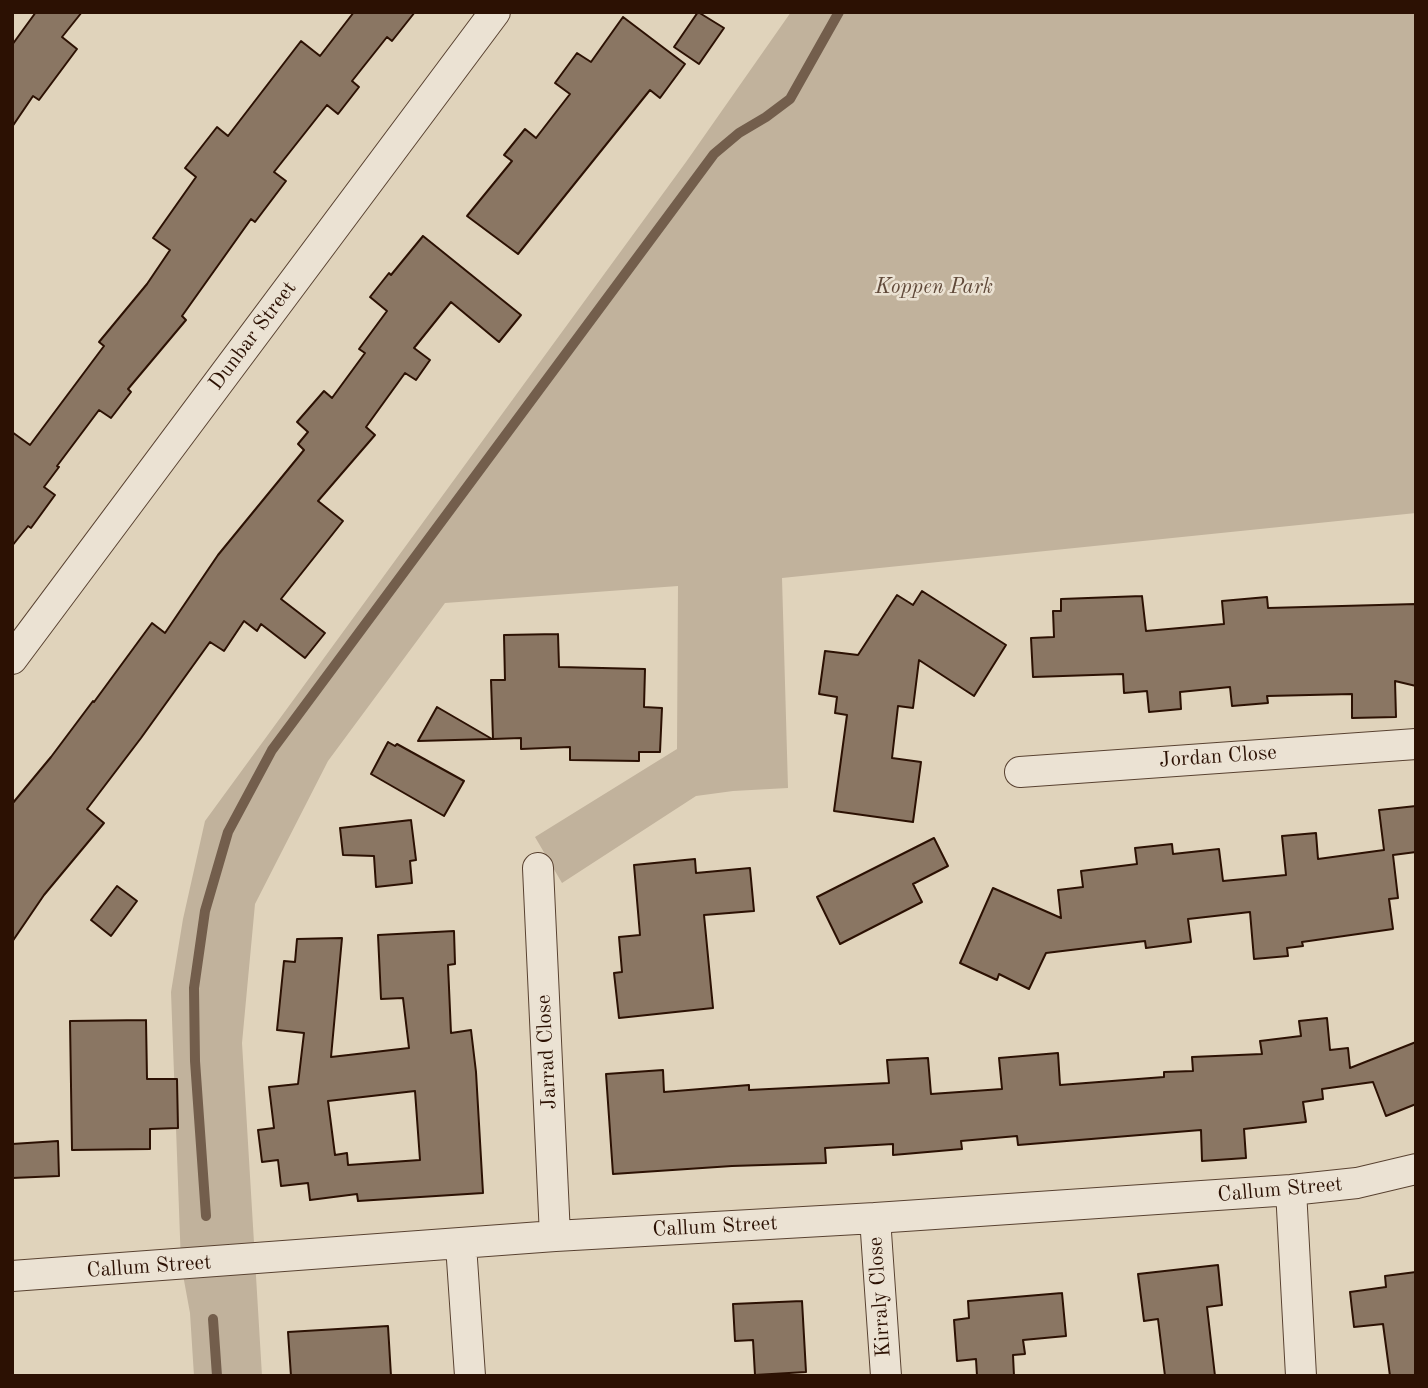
<!DOCTYPE html>
<html>
<head>
<meta charset="utf-8">
<style>
	body { margin:0 }
	#map { position:relative; width:1428px; height:1388px; overflow:hidden; background:#e0d3bb; font-family:"Old Standard TT",serif }
	canvas { display:block }
	.frame { position:absolute; inset:0; border:14px solid #2c1103; pointer-events:none }
</style>
</head>
<body>
<div id="map">
<canvas width="1428" height="1388"></canvas>
<div class="frame"></div>
</div>
<script>
const c = document.querySelector('canvas').getContext('2d');
c.lineJoin = 'round';
function fillPath(path, color) {
  c.fillStyle = color;
  c.fill(path, 'evenodd');
}
function toPath(rows) {
  const path = new Path2D();
  for (const r of rows) {
    path.moveTo(r[0], r[1]);
    for (let i = 2; i < r.length; i += 2) path.lineTo(r[i], r[i + 1]);
  }
  return path;
}
function trace(path, color, width, dash) {
  c.strokeStyle = color;
  c.lineWidth = width;
  c.lineCap = dash ? 'butt' : 'round';
  c.setLineDash(dash || []);
  c.stroke(path);
}
function label(font, color, halo, rows, align = 'center') {
  c.font = font + ' "Old Standard TT",serif';
  c.lineWidth = 5;
  c.setLineDash([]);
  c.textBaseline = 'middle';
  c.strokeStyle = halo;
  c.fillStyle = color;
  for (const [text, x, y, turn = 0] of rows) {
    c.save();
    c.translate(x, y);
    c.rotate((+turn || 0) * Math.PI / 180);
    c.textAlign = isNaN(turn) ? turn : align;
    if (halo) c.strokeText(text, 0, 0);
    c.fillText(text, 0, 0);
    c.restore();
  }
}
fillPath(toPath([
	[791,12,1416,12,1416,513,782,578,788,788,733,791,696,796,562,883,535,837,677,749,678,586,445,603,328,761,255,904,242,1043,262,1376,194,1376,190,1313,181,1264,171,992,183,919,205,821,686,162]
]), '#c1b29c');
trace(toPath([
	[206,1216,195,1061,194,988,205,911,228,832,272,750,714,154,739,133,766,117,790,99,839,12],
	[213,1319,217,1376]
]), '#735e4c', 10);
const building = toPath([
	[36,12,82,12,62,37,77,49,39,100,33,96,12,127,12,45,36,12],
	[354,12,415,12,392,41,387,37,352,81,359,87,338,114,327,105,274,172,286,181,255,222,251,219,182,316,186,320,128,389,131,392,111,418,99,410,57,466,59,467,44,487,55,495,31,528,28,526,12,546,12,432,30,445,104,346,99,342,147,284,170,250,153,238,196,177,185,168,217,127,228,136,301,41,320,56,354,12],
	[698,12,724,28,699,64,674,47,698,12],
	[623,17,685,64,660,98,650,90,518,254,467,216,512,161,504,155,525,129,536,138,570,94,555,83,577,53,591,62,623,17],
	[423,236,521,315,499,342,451,302,414,348,430,360,416,380,405,373,366,427,375,435,318,501,343,521,281,599,325,633,305,658,261,624,257,631,244,621,224,651,210,642,141,738,87,809,104,823,44,895,12,942,12,804,51,757,93,701,94,702,152,623,165,633,218,555,304,450,298,444,308,432,297,422,324,391,332,398,365,353,359,349,387,311,370,297,389,273,391,275,423,236],
	[922,591,1006,645,974,696,919,660,913,708,898,706,892,758,921,762,913,822,834,811,847,715,835,713,837,697,819,694,825,651,858,655,897,595,913,605,922,591],
	[1142,596,1146,631,1224,624,1222,601,1267,597,1268,608,1416,604,1416,686,1395,681,1396,717,1352,718,1352,694,1267,696,1268,703,1232,706,1230,687,1180,692,1181,709,1149,712,1147,691,1124,693,1123,674,1033,677,1031,638,1054,637,1053,611,1061,611,1061,599,1142,596],
	[558,634,559,667,645,669,644,707,662,708,660,752,639,752,639,761,570,760,570,747,521,749,521,738,493,739,491,680,505,680,504,635,558,634],
	[437,707,492,739,418,741,437,707],
	[388,742,395,746,397,744,464,781,444,816,371,774,388,742],
	[1416,806,1416,852,1393,855,1398,898,1389,899,1393,929,1302,942,1303,946,1287,948,1288,956,1254,959,1250,912,1188,919,1191,942,1146,948,1145,941,1046,953,1029,989,999,974,997,980,960,963,993,888,1061,918,1058,890,1083,887,1081,871,1137,864,1135,848,1172,844,1173,854,1219,849,1223,881,1286,875,1282,836,1316,833,1318,859,1384,850,1379,810,1416,806],
	[411,820,416,860,410,861,412,883,376,887,374,856,343,855,340,828,411,820],
	[934,838,948,866,913,884,922,902,840,944,817,897,934,838],
	[695,859,696,873,750,868,754,911,704,915,713,1008,619,1018,614,973,622,972,619,937,640,935,634,865,695,859],
	[117,886,137,901,111,936,91,920,117,886],
	[454,931,455,964,448,965,451,1033,471,1030,476,1072,483,1193,358,1201,357,1194,310,1200,308,1183,281,1186,278,1160,262,1162,258,1130,274,1128,269,1087,298,1084,304,1033,277,1030,284,961,295,962,297,939,342,938,331,1057,409,1048,403,998,381,999,378,935,454,931],
	[415,1091,420,1160,348,1165,347,1153,335,1155,328,1101,415,1091],
	[1327,1018,1330,1050,1348,1048,1350,1068,1416,1042,1416,1104,1386,1116,1373,1082,1322,1089,1323,1099,1303,1102,1306,1122,1244,1129,1246,1158,1202,1161,1201,1130,1018,1145,1017,1136,961,1141,962,1149,893,1155,893,1144,825,1148,826,1163,732,1166,613,1174,606,1074,663,1070,664,1092,749,1085,749,1090,889,1083,887,1060,928,1058,931,1094,1002,1089,999,1058,1058,1053,1060,1085,1164,1077,1164,1072,1193,1071,1192,1057,1262,1054,1260,1041,1301,1036,1299,1021,1327,1018],
	[146,1020,147,1079,177,1079,178,1128,150,1129,150,1149,72,1150,70,1021,146,1020],
	[58,1141,59,1176,12,1178,12,1144,58,1141],
	[1218,1265,1222,1305,1207,1307,1215,1376,1165,1376,1158,1319,1144,1321,1138,1274,1218,1265],
	[1416,1272,1416,1376,1390,1376,1383,1324,1354,1327,1350,1292,1386,1287,1385,1276,1416,1272],
	[1062,1293,1066,1336,1023,1340,1025,1354,1013,1355,1014,1376,977,1376,976,1359,957,1361,954,1320,969,1318,968,1301,1062,1293],
	[802,1301,806,1372,755,1375,753,1340,735,1341,733,1304,802,1301],
	[388,1326,391,1376,291,1376,288,1332,388,1326]
]);
fillPath(building, '#8a7663');
trace(building, '#2c1103', 2);
const street = toPath([
	[12,659,495,12],
	[1020,772,1416,744],
	[538,868,555,1236],
	[1291,1190,1301,1376],
	[875,1218,886,1376],
	[461,1245,470,1376],
	[12,1276,555,1236,875,1218,1291,1190,1357,1183,1416,1169]
]);
trace(street, '#594231', 32);
trace(street, '#ebe2d3', 30);
label('italic 21px', '#604939', '#ebe2d3', [
	["Koppen Park",934,287]
]);
label('21px', '#2c1103', '#ebe2d3', [
	["Dunbar Street",253,336,-53],
	["Jordan Close",1218,757,-4],
	["Jarrad Close",547,1052,-93],
	["Callum Street",1280,1190,-5],
	["Callum Street",715,1227,-3],
	["Callum Street",149,1267,-4],
	["Kirraly Close",880,1297,-94]
]);
</script>
</body>
</html>
